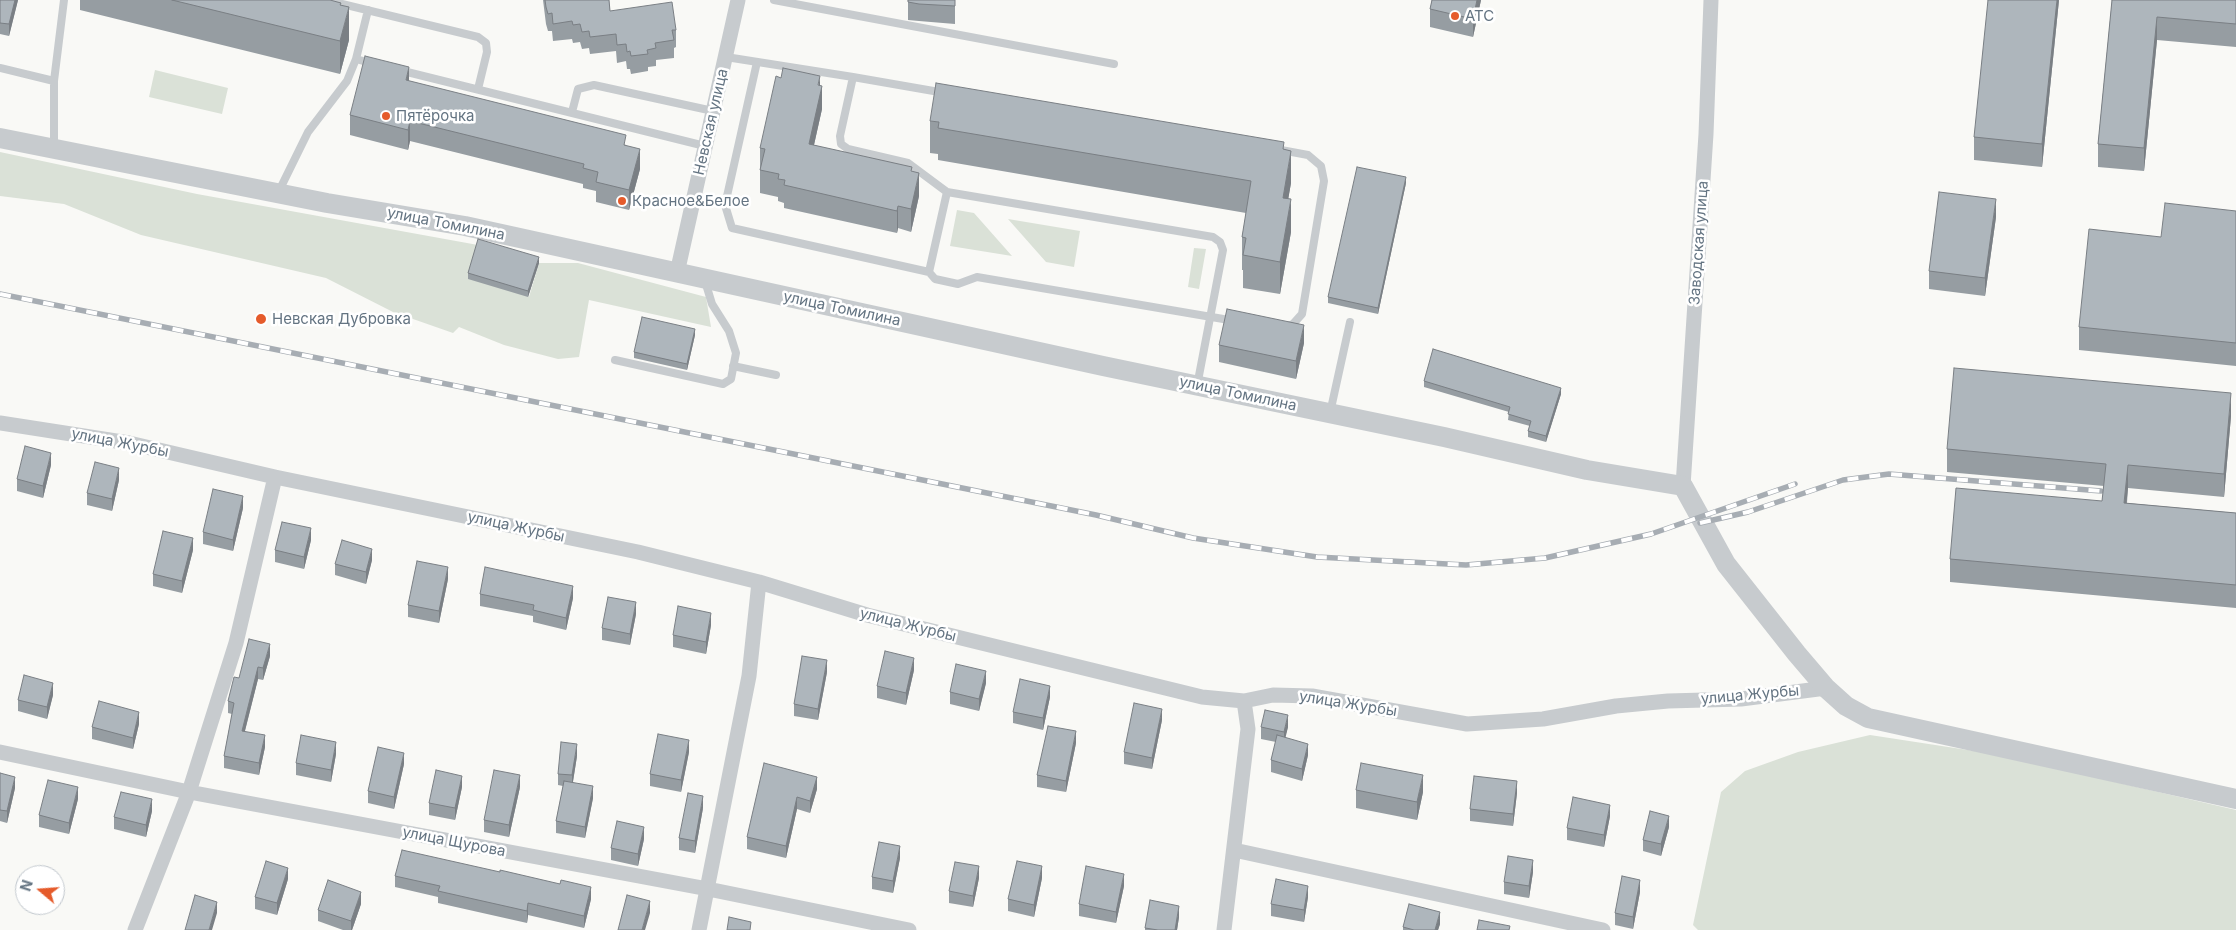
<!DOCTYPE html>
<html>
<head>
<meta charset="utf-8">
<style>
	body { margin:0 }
	#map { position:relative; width:2236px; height:930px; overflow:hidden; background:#f9f9f6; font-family:Inter,sans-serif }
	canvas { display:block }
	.north { position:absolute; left:15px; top:865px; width:50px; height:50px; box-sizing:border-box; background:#fff; border:1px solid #c1c7cd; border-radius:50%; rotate:288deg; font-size:14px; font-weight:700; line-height:20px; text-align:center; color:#647482 }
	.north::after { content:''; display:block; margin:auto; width:18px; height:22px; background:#e55b2b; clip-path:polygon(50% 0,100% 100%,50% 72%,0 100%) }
</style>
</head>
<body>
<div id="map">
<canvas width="2236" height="930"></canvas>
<div class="north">N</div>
</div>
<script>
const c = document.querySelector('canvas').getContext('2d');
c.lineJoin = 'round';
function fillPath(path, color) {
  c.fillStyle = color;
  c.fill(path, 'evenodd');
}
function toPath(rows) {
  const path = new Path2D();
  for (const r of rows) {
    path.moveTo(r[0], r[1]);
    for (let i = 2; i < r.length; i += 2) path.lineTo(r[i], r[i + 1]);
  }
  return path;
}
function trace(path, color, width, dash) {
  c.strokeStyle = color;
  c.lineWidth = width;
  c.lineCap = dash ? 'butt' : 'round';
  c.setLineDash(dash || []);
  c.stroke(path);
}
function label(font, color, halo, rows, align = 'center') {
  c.font = font + ' Inter,sans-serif';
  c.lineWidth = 5;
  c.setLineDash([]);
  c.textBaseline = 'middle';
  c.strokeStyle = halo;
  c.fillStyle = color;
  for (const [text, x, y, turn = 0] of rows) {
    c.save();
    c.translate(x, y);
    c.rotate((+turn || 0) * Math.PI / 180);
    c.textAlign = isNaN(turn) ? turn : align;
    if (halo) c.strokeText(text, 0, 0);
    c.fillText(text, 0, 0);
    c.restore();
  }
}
fillPath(toPath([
	[155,70,228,88,222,114,149,97],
	[0,152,197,194,478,245,529,297,539,263,578,263,706,297,711,327,589,300,579,357,558,359,504,345,459,327,453,333,393,312,326,278,141,235,64,204,0,196],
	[957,210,974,213,1012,256,950,246],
	[1008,219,1080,231,1074,267,1046,262],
	[1194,248,1206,249,1199,289,1188,287],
	[1870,735,1994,754,2236,810,2236,930,1698,930,1693,925,1721,792,1745,771,1798,752]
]), '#dae1d7');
trace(toPath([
	[326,0,478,37,486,43,487,52,478,89],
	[774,0,1114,64],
	[726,57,853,77,840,136,841,144,848,149,908,163,947,192,1213,237,1220,242,1223,250,1197,386],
	[356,59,374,64],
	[757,62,725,205,732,228,929,272,935,279,958,284,977,277,1235,321],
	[0,68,54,81],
	[399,70,705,146],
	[853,77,945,93],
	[572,112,578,89,594,85,713,111],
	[54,147,54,81,64,0],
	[1281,150,1308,155,1321,166,1324,181,1302,314,1293,324,1285,327],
	[279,191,308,132,347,81,356,59,368,10],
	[929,272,947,192],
	[615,360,723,384,731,379,736,353,729,331,712,304,705,281],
	[733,366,776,375],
	[1330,413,1350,322]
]), '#c7cbce', 8);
trace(toPath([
	[677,273,738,0],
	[0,423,129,443,275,477,638,552,759,582,867,615,1202,697,1244,701,1273,695,1312,696,1467,724,1543,719,1616,706,1668,701,1741,699,1826,688],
	[1683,486,1706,134,1711,0],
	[0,752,189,792,708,889,909,930],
	[1234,850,1603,930],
	[135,930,189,792,236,643,275,477],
	[699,930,749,676,759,582],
	[1224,930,1248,729,1244,701]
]), '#c7cbce', 15);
trace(toPath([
	[0,138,327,203,465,226,1103,366,1444,437,1587,470,1683,486,1726,564,1797,654,1826,688,1846,706,1868,718,2236,799]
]), '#c7cbce', 20);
const rail = toPath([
	[0,294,1096,515,1193,538,1317,557,1466,565,1545,558,1651,534,1795,484],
	[1700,523,1748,512,1843,480,1889,474,2101,491]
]);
trace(rail, '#a7adb3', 5.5);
trace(rail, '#fff', 4, [11]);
fillPath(toPath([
	[0,0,18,0,9,36,0,34],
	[80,0,330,0,349,40,340,74,80,10],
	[543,0,609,0,610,11,676,30,676,47,674,48,674,58,656,60,656,66,648,67,648,71,631,74,630,69,627,69,626,61,617,63,616,51,590,54,589,48,582,49,580,42,573,43,572,39,553,41,552,31,548,31,546,24],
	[908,0,955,0,955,24,919,21,908,20],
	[1432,0,1481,0,1473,37,1430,27,1430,9],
	[2059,0,2042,167,1974,160,1974,137],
	[2112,0,2236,0,2236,47,2157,40,2144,171,2098,167,2098,144],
	[409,81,626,145,640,169,629,210,596,202,596,191,583,188,583,184,410,141,408,150,350,135,350,115],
	[820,86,822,109,814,145,912,172,919,196,911,232,898,228,897,233,784,208,784,203,778,201,778,197,760,193,760,148],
	[930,121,1284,149,1291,183,1288,199,1291,232,1280,294,1243,288,1243,270,1242,270,1242,237,1246,213,938,160,938,154,930,153],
	[1406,183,1378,314,1328,303,1328,297],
	[2236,211,2236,366,2079,350,2079,327,2161,237],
	[1996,217,1985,296,1929,289,1929,271],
	[539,263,528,297,468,279,468,273],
	[695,335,687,370,634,358,634,352],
	[1304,343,1296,379,1219,362,1219,345],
	[1424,381,1561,394,1546,442,1528,437,1528,431,1530,426,1508,420,1509,412,1424,387],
	[2231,416,2224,497,2128,488,2127,503,2236,513,2236,608,1950,582,1950,559,2102,501,2104,486,1947,472,1947,449],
	[51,465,43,498,17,491,17,479],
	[119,480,112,511,87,505,87,493],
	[243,508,233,551,203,544,203,532],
	[311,540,304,569,275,562,275,550],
	[193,550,182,593,153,586,153,574],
	[372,560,366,584,335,575,335,564],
	[448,579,439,623,408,617,408,605],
	[480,594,573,598,566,630,533,622,533,616,480,606],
	[636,614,630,645,602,640,602,628],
	[711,625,706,654,673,647,673,635],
	[270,656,263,680,258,679,245,731,265,747,259,775,224,768,224,756,232,714,228,713,228,701,239,678],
	[914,670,906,705,877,698,877,686],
	[827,672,818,720,794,716,794,704],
	[986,683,979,711,950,704,950,692],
	[53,695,47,719,18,711,18,700],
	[1050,697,1043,730,1013,723,1013,712],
	[1162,720,1152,769,1124,764,1124,752],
	[139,724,133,749,92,739,92,727],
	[1261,727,1288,727,1285,737,1308,755,1302,781,1271,772,1271,760,1276,742,1261,739],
	[1076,743,1066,792,1037,787,1037,775],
	[689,752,681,792,650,786,650,774],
	[336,754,331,782,296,775,296,763],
	[577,756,573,782,593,798,585,838,556,833,556,821,563,786,558,785,558,774],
	[404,764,394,809,368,803,368,791],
	[0,773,15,788,7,823,0,821],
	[817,777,817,789,810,813,797,809,786,858,747,849,747,837],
	[462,787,455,820,429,815,429,803],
	[520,787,509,837,484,832,484,820],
	[1356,790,1423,792,1417,820,1356,808],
	[1517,793,1513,826,1470,821,1470,809],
	[78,799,69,834,39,827,39,815],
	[703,808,695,853,679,850,679,838],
	[152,811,146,837,114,829,114,817],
	[1610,816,1604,847,1567,840,1567,828],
	[1669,827,1661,856,1643,851,1643,840],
	[644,839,638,866,611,860,611,848],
	[900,858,893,893,872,889,872,877],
	[1533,872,1529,898,1504,894,1504,882],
	[395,876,591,899,584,928,528,915,527,923,438,903,438,897,395,887],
	[979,878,973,907,949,903,949,891],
	[1042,878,1034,917,1008,911,1008,899],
	[288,879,277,915,255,909,255,897],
	[1124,886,1116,923,1079,916,1079,904],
	[1640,892,1633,929,1615,925,1615,913],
	[1308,897,1304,922,1271,916,1271,904],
	[361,904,352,930,343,930,318,921,318,910],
	[1179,917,1177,930,1145,930,1145,928],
	[1440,924,1438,930,1403,930,1403,927]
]), '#969da2');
fillPath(toPath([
	[15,0,18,0,9,36,9,24],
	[1477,0,1481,0,1473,37,1473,19],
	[2057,0,2059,0,2042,167,2042,144],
	[349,7,349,40,340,74,340,41],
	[2157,17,2157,40,2144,171,2144,148],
	[409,67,409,87,406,80],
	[820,76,820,94,822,86,822,109,809,167,809,144],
	[410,121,410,141,408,150,408,130],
	[640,149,640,169,629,210,629,190],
	[1291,151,1291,183,1283,230,1283,198],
	[919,173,919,196,911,232,911,209],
	[1406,177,1406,183,1378,314,1378,308],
	[1291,199,1291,232,1280,294,1280,262],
	[1996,199,1996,217,1985,296,1985,278],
	[898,206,898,228,897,233,897,211],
	[539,257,539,263,528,297,528,291],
	[1304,325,1304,343,1296,379,1296,361],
	[695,329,695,335,687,370,687,364],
	[1561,388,1561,394,1546,442,1546,436],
	[2231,393,2231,416,2224,497,2224,474],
	[51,453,51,465,43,498,43,486],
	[2128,465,2128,488,2124,526,2124,503],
	[119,468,119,480,112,511,112,499],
	[243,496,243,508,233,551,233,540],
	[311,528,311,540,304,569,304,557],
	[193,538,193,550,182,593,182,581],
	[372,549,372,560,366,584,366,572],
	[448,567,448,579,439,623,439,611],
	[573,586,573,598,566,630,566,618],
	[636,602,636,614,630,645,630,634],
	[711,613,711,625,706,654,706,642],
	[270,644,270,656,263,680,263,668],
	[914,658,914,670,906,705,906,693],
	[827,660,827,672,818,720,818,709],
	[258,667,258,679,242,742,242,731],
	[986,671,986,683,979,711,979,699],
	[53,683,53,695,47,719,47,707],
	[1050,686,1050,697,1043,730,1043,718],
	[1162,709,1162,720,1152,769,1152,758],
	[139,712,139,724,133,749,133,738],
	[1288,715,1288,727,1284,744,1284,732],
	[1076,731,1076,743,1066,792,1066,781],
	[265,735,265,747,259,775,259,763],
	[689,740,689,752,681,792,681,780],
	[336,742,336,754,331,782,331,770],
	[577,744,577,756,572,787,572,775],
	[1308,744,1308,755,1302,781,1302,769],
	[404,753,404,764,394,809,394,797],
	[520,775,520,787,509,837,509,825],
	[1423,775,1423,792,1417,820,1417,802],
	[462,776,462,787,455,820,455,808],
	[15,777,15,788,7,823,7,811],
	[817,777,817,789,810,813,810,801],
	[1517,781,1517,793,1513,826,1513,814],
	[593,786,593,798,585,838,585,827],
	[78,787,78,799,69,834,69,823],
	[703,796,703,808,695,853,695,841],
	[797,797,797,809,786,858,786,846],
	[152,799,152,811,146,837,146,825],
	[1610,805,1610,816,1604,847,1604,835],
	[1669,816,1669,827,1661,856,1661,844],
	[644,827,644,839,638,866,638,854],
	[900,846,900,858,893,893,893,881],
	[1533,860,1533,872,1529,898,1529,886],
	[979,866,979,878,973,907,973,896],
	[1042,866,1042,878,1034,917,1034,905],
	[288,868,288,879,277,915,277,903],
	[1124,874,1124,886,1116,923,1116,912],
	[1640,880,1640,892,1633,929,1633,917],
	[1308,886,1308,897,1304,922,1304,910],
	[591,887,591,899,584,928,584,916],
	[361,892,361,904,352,930,351,930,351,921],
	[650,901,650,913,645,930,642,930],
	[217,902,217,913,212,930,209,930],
	[528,903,528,915,527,923,527,911],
	[1179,906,1179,917,1177,930,1175,930],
	[1440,912,1440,924,1438,930,1435,930]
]), '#7a7f84');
const building = toPath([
	[0,0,15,0,9,24,0,23,0,0],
	[172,0,330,0,341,3,340,5,349,7,340,41,172,0],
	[545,0,609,0,610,11,672,2,676,30,672,30,674,40,655,43,656,48,647,50,648,54,631,56,630,51,627,52,626,44,617,45,616,34,590,37,589,31,582,32,580,24,573,25,572,21,553,24,552,13,548,14,546,7,545,0],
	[908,0,955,0,955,6,919,4,908,2,908,0],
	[1432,0,1477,0,1473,19,1430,9,1432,0],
	[1988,0,2057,0,2042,144,1974,137,1988,0],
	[2112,0,2236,0,2236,24,2157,17,2144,148,2098,144,2112,0],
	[365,56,409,67,406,80,626,135,624,145,640,149,629,190,596,182,598,172,583,168,584,164,410,121,408,130,350,115,365,56],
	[783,68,820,76,818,85,822,86,809,144,912,167,911,171,919,173,911,209,898,206,897,211,784,185,785,180,778,179,779,174,760,170,765,149,760,148,776,76,781,78,783,68],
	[936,83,1284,142,1283,149,1291,151,1283,198,1291,199,1280,262,1243,255,1246,238,1242,237,1251,181,938,128,939,122,930,121,936,83],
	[1357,167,1406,177,1378,308,1328,297,1357,167],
	[1939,192,1996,199,1985,278,1929,271,1939,192],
	[2165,203,2236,211,2236,343,2079,327,2089,229,2161,237,2165,203],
	[478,239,539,257,528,291,468,273,478,239],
	[1227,309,1304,325,1296,361,1219,345,1227,309],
	[642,317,695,329,687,364,634,352,642,317],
	[1433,349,1561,388,1546,436,1528,431,1531,421,1508,414,1510,407,1424,381,1433,349],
	[1954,368,2231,393,2224,474,2128,465,2124,503,2236,513,2236,585,1950,559,1956,488,2102,501,2106,464,1947,449,1954,368],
	[25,446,51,453,43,486,17,479,25,446],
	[95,462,119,468,112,499,87,493,95,462],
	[213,489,243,496,233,540,203,532,213,489],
	[282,522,311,528,304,557,275,550,282,522],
	[163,531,193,538,182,581,153,574,163,531],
	[342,540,372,549,366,572,335,564,342,540],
	[417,561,448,567,439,611,408,605,417,561],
	[485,567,573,586,566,618,533,610,534,605,480,594,485,567],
	[608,597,636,602,630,634,602,628,608,597],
	[678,606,711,613,706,642,673,635,678,606],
	[249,639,270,644,263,668,258,667,242,731,265,735,259,763,224,756,234,703,228,701,234,677,239,678,249,639],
	[885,651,914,658,906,693,877,686,885,651],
	[802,656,827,660,818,709,794,704,802,656],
	[956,664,986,671,979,699,950,692,956,664],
	[24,675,53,683,47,707,18,700,24,675],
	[1020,679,1050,686,1043,718,1013,712,1020,679],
	[99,701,139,712,133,738,92,727,99,701],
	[1134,703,1162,709,1152,758,1124,752,1134,703],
	[1265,710,1288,715,1284,732,1261,727,1265,710],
	[1048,726,1076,731,1066,781,1037,775,1048,726],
	[658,734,689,740,681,780,650,774,658,734],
	[301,735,336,742,331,770,296,763,301,735],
	[1277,735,1308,744,1302,769,1271,760,1277,735],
	[561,742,577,744,572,775,558,774,561,742],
	[378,747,404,753,394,797,368,791,378,747],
	[764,763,817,777,810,801,797,797,786,846,747,837,764,763],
	[1361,763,1423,775,1417,802,1356,790,1361,763],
	[436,770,462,776,455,808,429,803,436,770],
	[494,770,520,775,509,825,484,820,494,770],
	[0,773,15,777,7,811,0,810,0,773],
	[1474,776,1517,781,1513,814,1470,809,1474,776],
	[48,780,78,787,69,823,39,815,48,780],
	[564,781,593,786,585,827,556,821,564,781],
	[121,792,152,799,146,825,114,817,121,792],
	[688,793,703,796,695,841,679,838,688,793],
	[1573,797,1610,805,1604,835,1567,828,1573,797],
	[1650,811,1669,816,1661,844,1643,840,1650,811],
	[617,821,644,827,638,854,611,848,617,821],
	[879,842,900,846,893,881,872,877,879,842],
	[402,850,500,872,500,870,560,884,561,880,591,887,584,916,528,903,527,911,438,891,440,886,395,876,402,850],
	[1508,856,1533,860,1529,886,1504,882,1508,856],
	[266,861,288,868,277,903,255,897,266,861],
	[1017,861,1042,866,1034,905,1008,899,1017,861],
	[955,862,979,866,973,896,949,891,955,862],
	[1086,866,1124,874,1116,912,1079,904,1086,866],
	[1622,876,1640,880,1633,917,1615,913,1622,876],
	[1276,879,1308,886,1304,910,1271,904,1276,879],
	[328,880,361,892,351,921,318,910,328,880],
	[195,895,217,902,209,930,185,930,195,895],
	[627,895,650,901,642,930,618,930,627,895],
	[1150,900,1179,906,1175,930,1158,930,1145,928,1150,900],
	[1409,904,1440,912,1435,930,1414,930,1403,927,1409,904],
	[729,917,751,922,750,930,727,930,729,917],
	[1479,920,1510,926,1509,930,1477,930,1479,920]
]);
fillPath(building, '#aeb6bc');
trace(building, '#7a7f84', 1);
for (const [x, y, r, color] of [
	[1455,16,5,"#e55b2b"],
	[386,116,5,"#e55b2b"],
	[622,201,5,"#e55b2b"],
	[261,319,6,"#e55b2b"]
]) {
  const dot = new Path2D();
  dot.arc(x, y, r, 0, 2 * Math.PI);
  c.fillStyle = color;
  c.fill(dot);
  trace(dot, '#fff', 2);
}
label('15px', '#647482', '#fff', [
	["АТС",1465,16],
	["Пятёрочка",396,116],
	["Красное&Белое",632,201],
	["Невская Дубровка",272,319]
], 'left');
label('15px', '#647482', '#fff', [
	["Невская улица",711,122,-77],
	["улица Томилина",446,224,11],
	["Заводская улица",1699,243,-86],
	["улица Томилина",842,309,12],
	["улица Томилина",1238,394,12],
	["улица Журбы",120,443,11],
	["улица Журбы",516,527,12],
	["улица Журбы",908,625,14],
	["улица Журбы",1750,695,-5],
	["улица Журбы",1348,704,9],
	["улица Щурова",454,842,11]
]);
</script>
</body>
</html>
